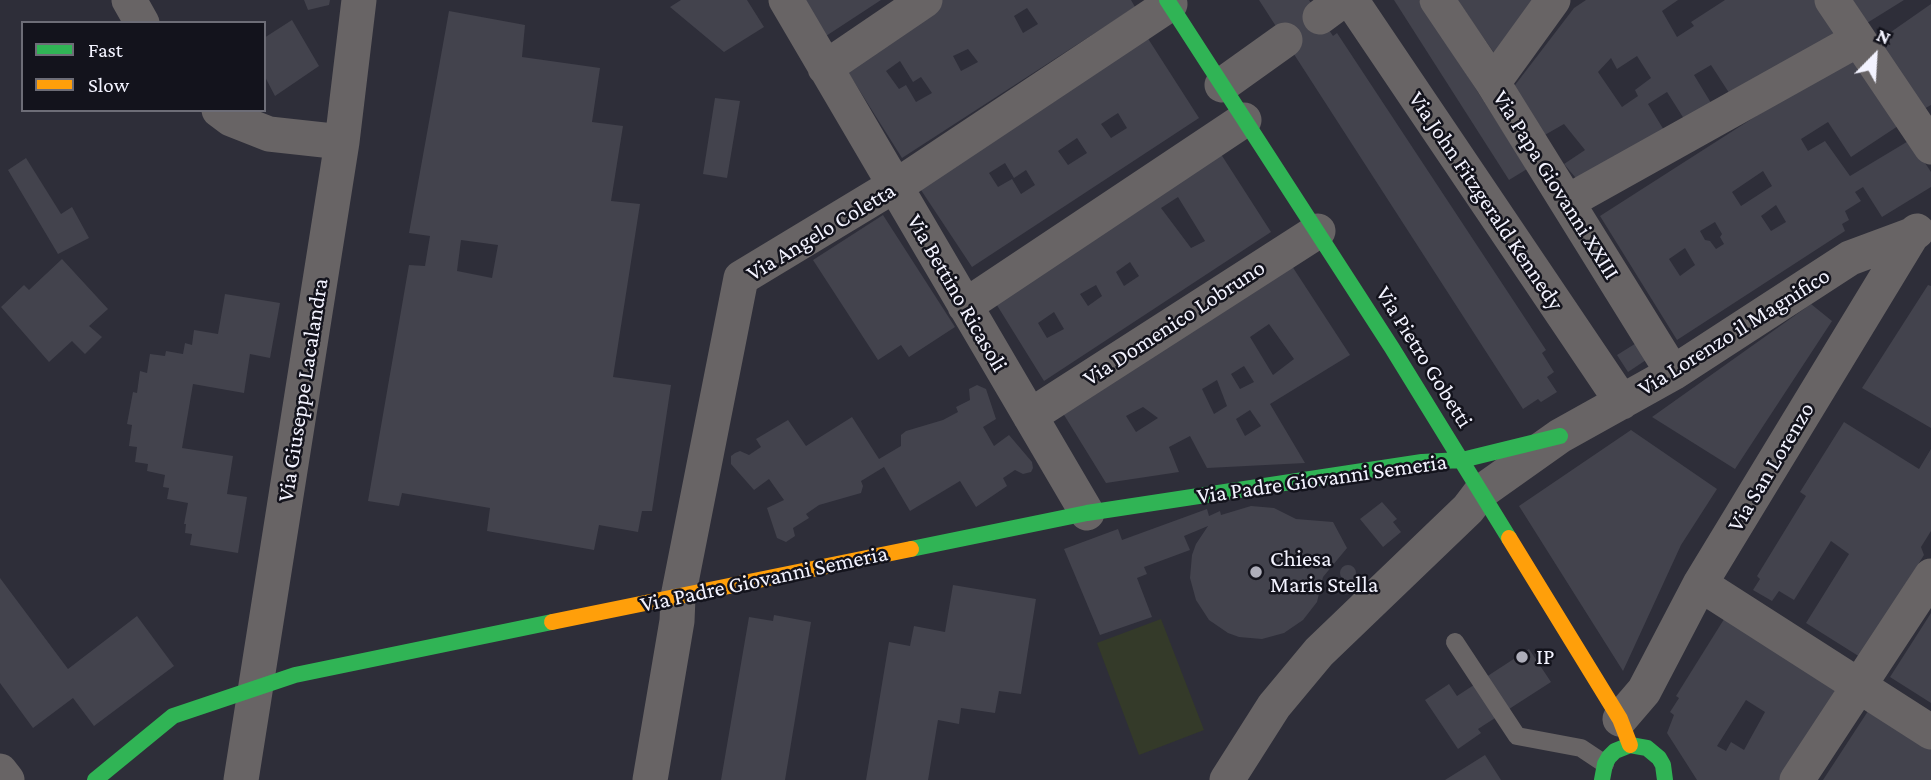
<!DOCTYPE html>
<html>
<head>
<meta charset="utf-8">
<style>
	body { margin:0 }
	#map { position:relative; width:1931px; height:780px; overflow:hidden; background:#2e2e39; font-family:"Crimson Pro",serif }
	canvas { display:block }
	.legend { position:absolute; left:21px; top:21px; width:245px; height:91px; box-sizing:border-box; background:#13131c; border:2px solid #6d6d77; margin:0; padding:9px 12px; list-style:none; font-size:21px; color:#f3f3ff }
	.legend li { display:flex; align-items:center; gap:14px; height:35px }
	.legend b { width:35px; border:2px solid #6d6d77 }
	.north { position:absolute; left:1840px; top:21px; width:70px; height:70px; -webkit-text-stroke:5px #13131c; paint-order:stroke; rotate:24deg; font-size:19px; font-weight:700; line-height:28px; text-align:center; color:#f3f3ff }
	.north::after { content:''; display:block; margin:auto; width:24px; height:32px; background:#f3f3ff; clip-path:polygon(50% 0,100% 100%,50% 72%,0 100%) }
</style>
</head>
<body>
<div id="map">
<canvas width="1931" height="780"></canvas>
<ul class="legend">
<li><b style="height:9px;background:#30b455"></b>Fast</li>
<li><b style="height:9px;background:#ff9f0a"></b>Slow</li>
</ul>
<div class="north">N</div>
</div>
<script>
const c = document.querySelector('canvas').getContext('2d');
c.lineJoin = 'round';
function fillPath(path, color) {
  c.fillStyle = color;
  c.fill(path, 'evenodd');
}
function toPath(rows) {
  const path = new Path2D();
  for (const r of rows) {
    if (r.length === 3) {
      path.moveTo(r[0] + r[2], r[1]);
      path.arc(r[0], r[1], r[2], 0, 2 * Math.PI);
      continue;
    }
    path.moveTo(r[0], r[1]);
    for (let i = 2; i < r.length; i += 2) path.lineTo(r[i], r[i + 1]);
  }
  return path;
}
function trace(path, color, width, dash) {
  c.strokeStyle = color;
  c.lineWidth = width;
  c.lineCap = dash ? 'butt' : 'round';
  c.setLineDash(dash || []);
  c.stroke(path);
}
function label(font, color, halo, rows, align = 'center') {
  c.font = font + ' "Crimson Pro",serif';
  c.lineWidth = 5;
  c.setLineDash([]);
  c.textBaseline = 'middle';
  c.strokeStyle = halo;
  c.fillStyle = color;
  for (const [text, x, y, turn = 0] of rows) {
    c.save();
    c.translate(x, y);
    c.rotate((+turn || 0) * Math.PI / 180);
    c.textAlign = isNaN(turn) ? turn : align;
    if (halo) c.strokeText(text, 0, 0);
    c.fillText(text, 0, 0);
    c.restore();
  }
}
fillPath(toPath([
	[1161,619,1204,730,1139,755,1097,643]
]), '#343a29');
fillPath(toPath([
	[304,0,330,0,329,5,308,10],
	[681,0,747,0,764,27,724,52,670,7],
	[804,0,881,0,826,36],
	[937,0,1131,0,1135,7,902,158,841,61],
	[1027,8,1038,24,1023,33,1014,16],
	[968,49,978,62,961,71,953,56],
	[900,61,913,82,921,77,932,93,916,102,906,85,899,89,886,71],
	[1259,0,1309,0,1333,36,1337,33,1546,350,1542,353,1554,372,1547,377,1557,392,1541,402,1538,399,1523,409],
	[1394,0,1419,0,1527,169,1509,180],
	[1457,0,1537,0,1497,57],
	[1586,0,1678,0,1662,11,1677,37,1694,26,1691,22,1725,0,1817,0,1843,39,1735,102,1711,65,1694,75,1719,116,1693,133,1667,92,1648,104,1670,140,1586,190,1564,164,1585,150,1564,124,1543,136,1512,89,1574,8],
	[1637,56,1651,78,1635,90,1638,96,1622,107,1598,72,1611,58,1617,69],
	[1852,0,1904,0,1867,23],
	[1931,4,1931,105,1922,110,1878,41],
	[449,11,525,25,522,57,600,68,592,122,623,126,611,201,640,204,613,377,671,385,652,511,642,511,638,532,599,525,594,550,487,531,490,508,402,493,399,506,368,501,409,265,425,266,430,236,409,233],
	[461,240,498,245,492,278,457,271],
	[292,20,319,66,275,96,264,75,264,38],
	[1147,37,1199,118,972,267,917,184],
	[1118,113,1127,128,1111,138,1101,124],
	[1077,138,1087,153,1068,165,1058,151],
	[1005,163,1014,178,1026,170,1035,185,1021,194,1012,179,998,187,989,173],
	[1853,54,1898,126,1851,157,1828,122,1801,139,1808,151,1825,141,1850,176,1910,140,1931,172,1931,187,1882,217,1863,187,1855,192,1861,201,1845,211,1849,220,1842,224,1845,231,1677,340,1600,216],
	[1763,171,1772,186,1741,206,1732,192],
	[1776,205,1786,222,1771,231,1761,216],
	[1715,222,1722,234,1720,237,1724,244,1716,249,1710,241,1705,240,1700,231],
	[1685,248,1695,265,1680,276,1669,259],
	[715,98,740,101,727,178,703,174],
	[1217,148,1271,232,1044,381,990,294],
	[1178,197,1205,241,1191,248,1161,208],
	[1130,262,1139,276,1124,286,1116,272],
	[1096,285,1102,296,1088,306,1080,294],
	[1054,312,1064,329,1047,338,1038,323],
	[26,158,61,214,72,207,89,238,58,254,8,170],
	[883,215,955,327,909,357,901,345,878,360,813,260],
	[62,259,108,309,89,326,102,337,85,354,72,341,49,362,1,307,24,285,29,290],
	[1290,263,1350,355,1270,404,1305,463,1207,468,1190,436,1169,447,1179,472,1106,483,1061,410],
	[1269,324,1294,359,1273,375,1250,337],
	[1244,366,1254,382,1240,389,1231,374],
	[1217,380,1227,406,1214,414,1202,389],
	[1143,407,1158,418,1136,432,1126,416],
	[1250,410,1261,426,1245,436,1236,419],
	[1928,285,1931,286,1931,428,1862,388],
	[225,294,280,303,270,358,250,354,244,393,193,384,182,448,233,456,227,494,247,497,238,553,190,545,192,534,185,533,186,524,184,524,188,503,167,499,169,488,163,487,165,475,147,471,148,464,135,462,137,447,129,446,132,425,127,424,133,392,137,393,140,371,147,373,150,354,165,356,166,351,183,354,185,343,192,345,194,330,218,334],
	[1811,304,1832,321,1735,469,1652,417],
	[1638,342,1649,358,1628,372,1617,355],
	[977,385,986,389,996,419,983,427,994,446,1009,435,1032,462,1033,468,1031,472,1023,474,1015,470,1003,478,1007,486,976,507,960,481,910,511,884,467,861,481,863,486,861,493,819,505,806,514,809,518,793,528,795,536,786,542,777,538,767,508,784,500,769,479,754,490,731,464,731,456,735,453,740,451,749,455,761,447,756,439,788,420,806,446,852,417,879,459,901,446,901,435,906,431,943,420,958,412,956,407,970,400,969,389],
	[1844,422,1919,469,1931,449,1931,531,1921,547,1924,555,1860,657,1806,623,1849,554,1831,541,1794,600,1779,591,1772,601,1753,590,1760,579,1757,576,1806,496,1800,492],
	[1631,430,1717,489,1681,545,1623,671,1519,506],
	[1382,502,1397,519,1393,522,1401,532,1383,547,1360,519],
	[1251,506,1274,508,1296,519,1333,522,1347,548,1323,577,1317,602,1303,620,1284,633,1262,639,1239,637,1228,633,1209,620,1196,600,1190,578,1192,555,1196,544,1208,526,1184,536,1190,550,1144,567,1147,574,1137,578,1152,617,1100,635,1064,549,1118,529,1122,540,1207,509,1209,516,1220,511,1221,515],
	[1348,573,8],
	[0,578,68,669,137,616,174,666,94,726,73,698,33,728,0,683],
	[953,585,1036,599,1021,694,999,691,995,713,961,708,959,724,938,720,928,780,866,780,889,642,910,646,914,626,945,632],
	[1931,613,1931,703,1890,677],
	[774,615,811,622,785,780,721,780,749,617,773,621],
	[1726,616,1839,689,1780,780,1697,780,1667,733,1674,715,1670,712,1679,698,1676,696],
	[1746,700,1765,712,1744,750,1731,742,1726,751,1717,746],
	[1529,649,1551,682,1478,729,1481,733,1458,749,1425,700,1449,684,1457,696],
	[1870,708,1931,748,1931,780,1823,780],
	[1485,755,1501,780,1445,780]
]), '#43434d');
trace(toPath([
	[1455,642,1517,736,1581,748,1605,764]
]), '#686465', 18);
trace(toPath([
	[129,0,142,23],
	[786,0,1087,513],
	[1351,0,1622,402],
	[1437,0,1493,83,1673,373],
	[1832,0,1931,147],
	[1320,17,1343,0],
	[825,68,925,0],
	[1493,83,1553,0],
	[1222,85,1285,40],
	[219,110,231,119,269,134,342,142],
	[1567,202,1857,40],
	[965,306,1244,120],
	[1030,416,1318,231],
	[1700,584,1931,732],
	[1620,719,1644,691,1700,584,1912,235,1917,231],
	[0,771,7,780],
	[241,780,342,142,359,0],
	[650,780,677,621,678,597,741,278,880,194,895,187,1170,4],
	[1227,780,1274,706,1319,652,1468,509,1481,492,1560,436,1673,373,1850,258,1912,235],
	[1797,780,1931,576]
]), '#686465', 35);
trace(toPath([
	[1167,0,1392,348,1509,538],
	[911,549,1087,513,1422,462,1462,460,1560,436],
	[95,780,173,716,295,675,552,622],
	[1602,780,1605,764,1609,757,1615,751,1630,745,1647,748,1659,758,1663,765,1665,780]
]), '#30b455', 16);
trace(toPath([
	[1509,538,1620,719,1630,745],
	[552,622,911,549]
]), '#ff9f0a', 16);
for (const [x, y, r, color] of [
	[1256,572,7,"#aeaeba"],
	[1522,657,7,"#aeaeba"]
]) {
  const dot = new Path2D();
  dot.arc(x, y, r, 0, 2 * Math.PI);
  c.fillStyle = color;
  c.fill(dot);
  trace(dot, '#13131c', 2.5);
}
label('23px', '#f3f3ff', '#13131c', [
	["Via Papa Giovanni XXIII",1556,185,58],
	["Via John Fitzgerald Kennedy",1486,201,56],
	["Via Angelo Coletta",821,232,-31],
	["Via Bettino Ricasoli",957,293,60],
	["Via Domenico Lobruno",1174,323,-33],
	["Via Lorenzo il Magnifico",1734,332,-32],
	["Via Pietro Gobetti",1424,357,58],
	["Via Giuseppe Lacalandra",303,390,-81],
	["Via San Lorenzo",1771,467,-59],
	["Via Padre Giovanni Semeria",1322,479,-8],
	["Via Padre Giovanni Semeria",764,579,-12]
]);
label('23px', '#f3f3ff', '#13131c', [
	["Chiesa",1270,559],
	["Maris Stella",1270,585],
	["IP",1536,657]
], 'left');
</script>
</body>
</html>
